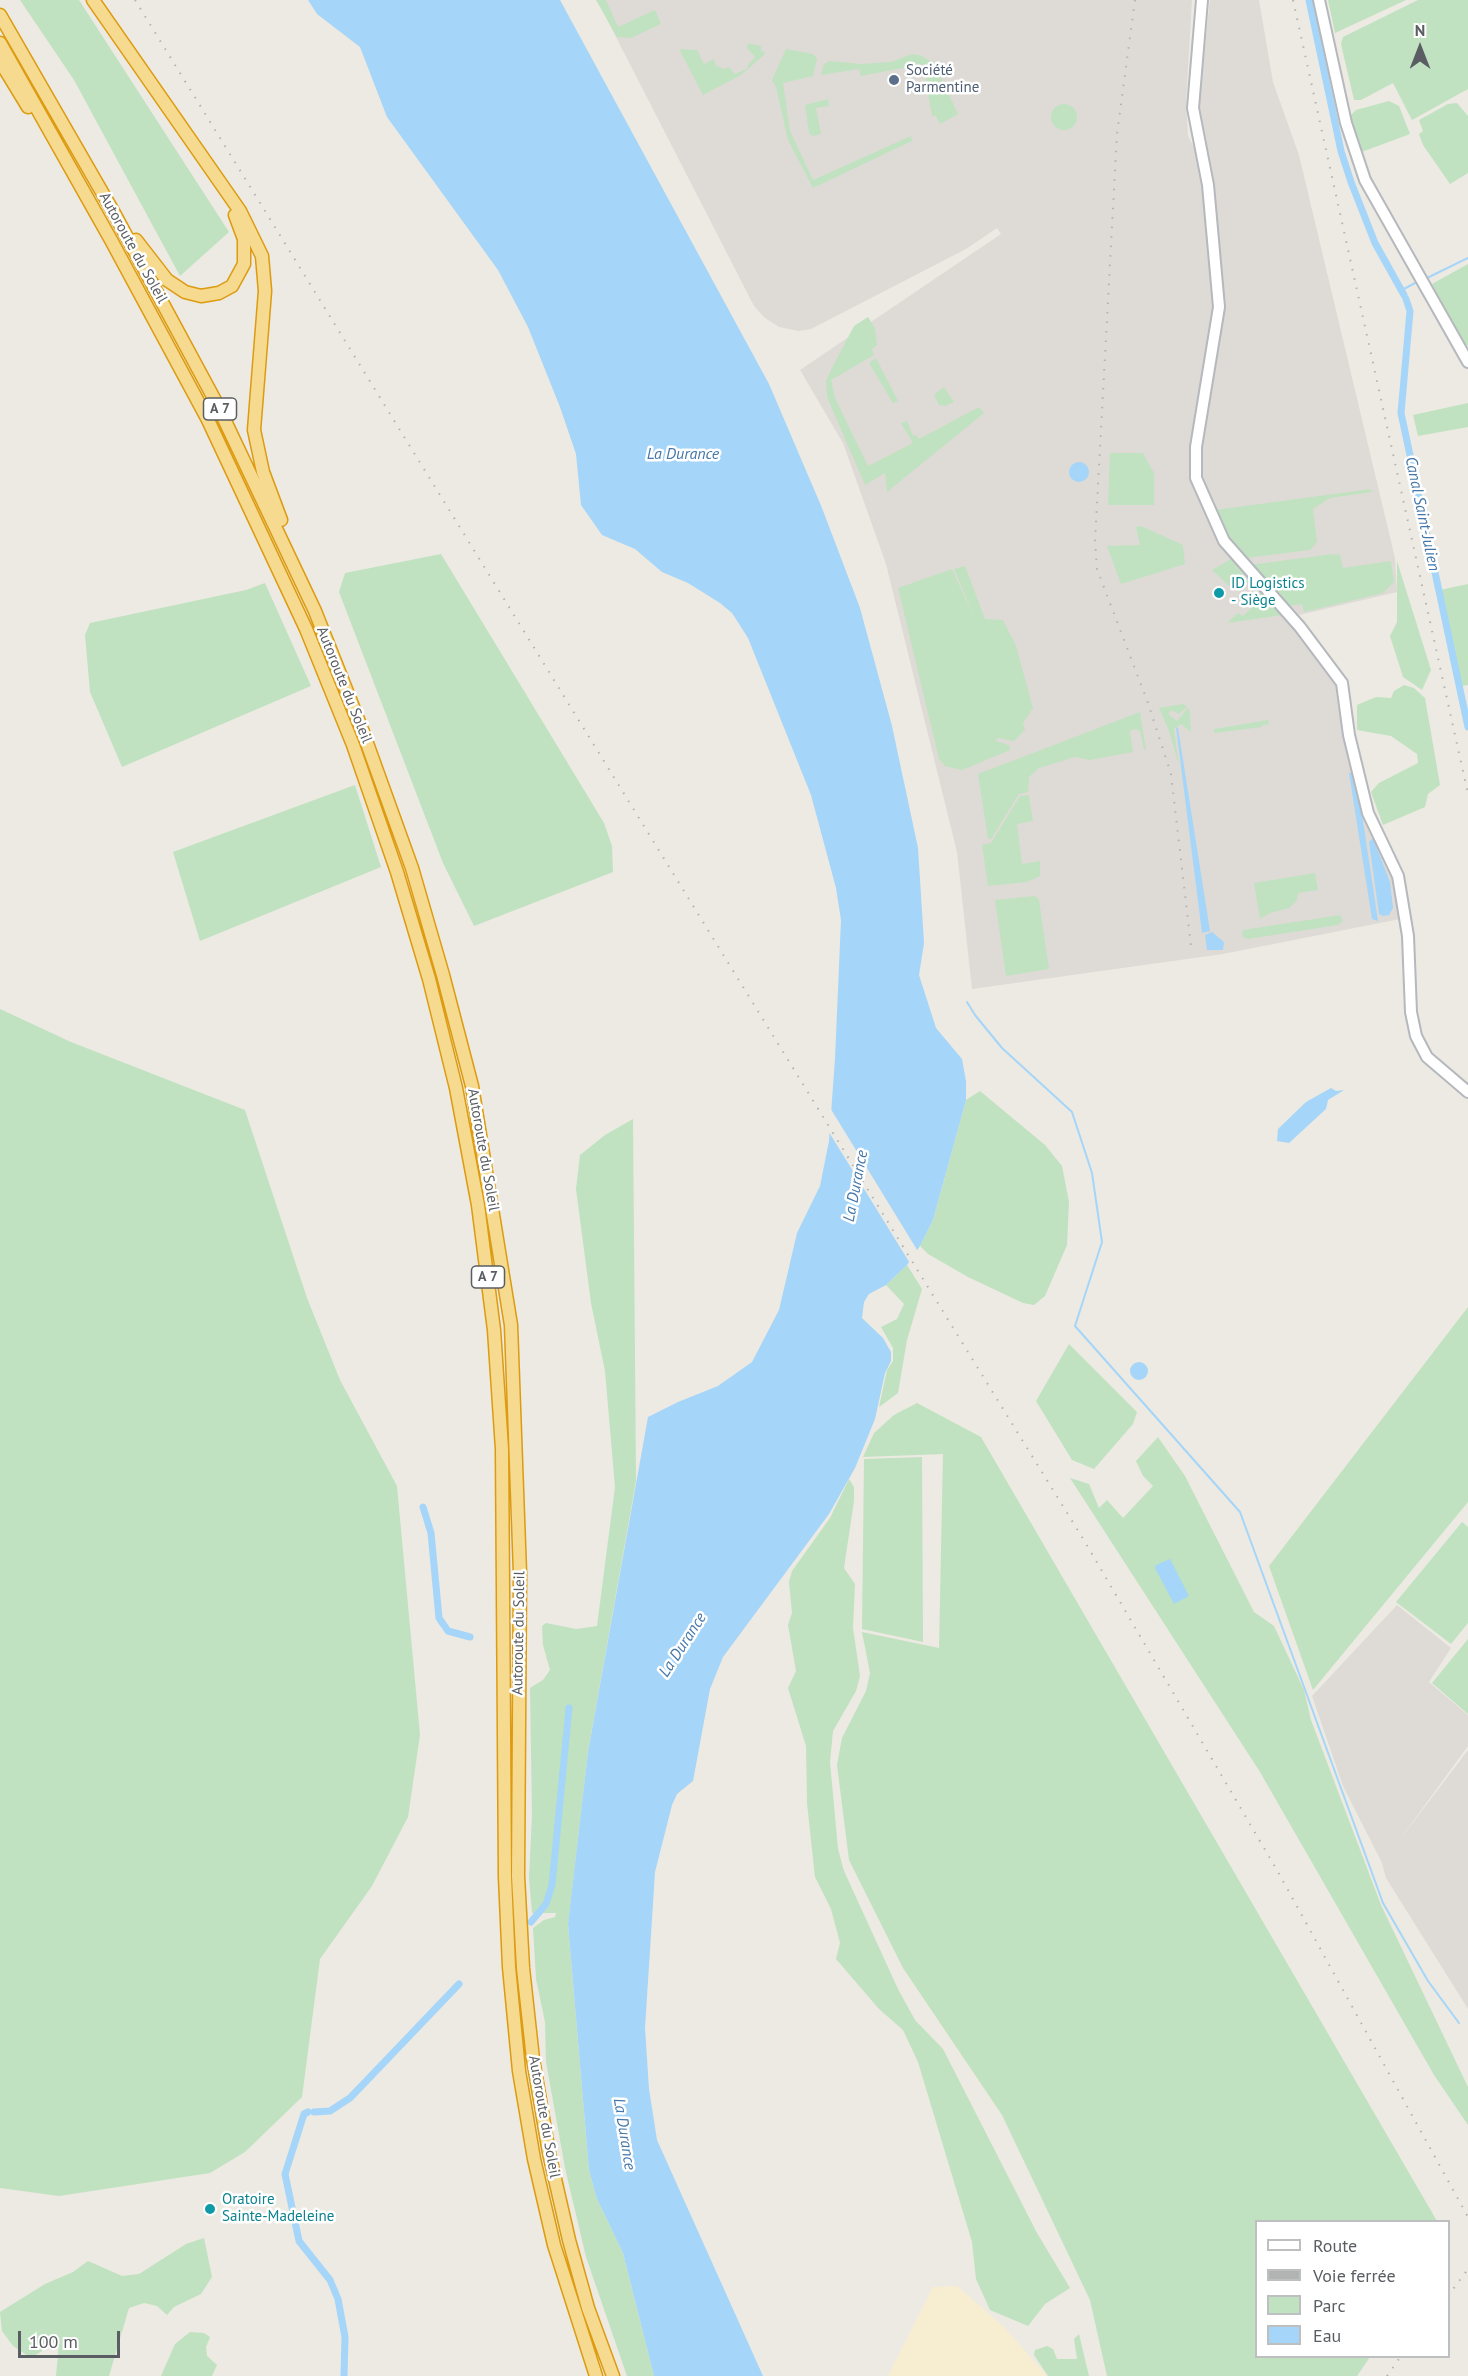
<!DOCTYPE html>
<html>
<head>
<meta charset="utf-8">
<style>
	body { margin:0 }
	#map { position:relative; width:1468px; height:2376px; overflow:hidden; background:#eceae2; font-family:"PT Sans",sans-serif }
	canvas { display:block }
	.legend { position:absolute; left:1255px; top:2220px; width:195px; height:138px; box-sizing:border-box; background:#fff; border:2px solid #bdbfc0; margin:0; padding:8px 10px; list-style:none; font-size:18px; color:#5a5e62 }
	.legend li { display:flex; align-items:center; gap:12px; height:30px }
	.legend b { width:30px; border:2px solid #bdbfc0 }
	.north { position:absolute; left:1390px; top:18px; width:60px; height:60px; -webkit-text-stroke:4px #fff; paint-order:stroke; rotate:0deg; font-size:16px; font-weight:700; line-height:24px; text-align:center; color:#5a5e62 }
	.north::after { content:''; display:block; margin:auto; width:21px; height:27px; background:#5a5e62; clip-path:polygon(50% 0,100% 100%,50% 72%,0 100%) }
	.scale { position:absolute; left:18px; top:2331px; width:102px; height:27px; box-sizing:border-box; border:3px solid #5a5e62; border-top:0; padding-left:8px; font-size:18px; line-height:21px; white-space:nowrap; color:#5a5e62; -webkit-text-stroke:4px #fff; paint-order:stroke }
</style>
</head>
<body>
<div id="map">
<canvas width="1468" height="2376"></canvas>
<ul class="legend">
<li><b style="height:8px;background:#fff"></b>Route</li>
<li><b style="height:8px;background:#b2b3b3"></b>Voie ferrée</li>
<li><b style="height:16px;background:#c0e2c0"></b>Parc</li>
<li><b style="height:16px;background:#a5d5f8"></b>Eau</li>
</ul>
<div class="north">N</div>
<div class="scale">100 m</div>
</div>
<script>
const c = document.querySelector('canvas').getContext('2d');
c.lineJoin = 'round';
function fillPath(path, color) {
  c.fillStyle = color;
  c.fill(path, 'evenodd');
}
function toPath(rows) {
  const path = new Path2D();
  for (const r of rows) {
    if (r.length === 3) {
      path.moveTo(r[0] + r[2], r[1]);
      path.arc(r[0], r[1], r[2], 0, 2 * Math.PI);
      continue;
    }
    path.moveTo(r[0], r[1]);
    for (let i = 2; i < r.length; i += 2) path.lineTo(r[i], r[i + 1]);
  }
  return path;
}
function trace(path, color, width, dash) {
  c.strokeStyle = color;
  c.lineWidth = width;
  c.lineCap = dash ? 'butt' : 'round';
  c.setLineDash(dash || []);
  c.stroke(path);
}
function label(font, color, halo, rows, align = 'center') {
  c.font = font + ' "PT Sans",sans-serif';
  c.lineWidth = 5;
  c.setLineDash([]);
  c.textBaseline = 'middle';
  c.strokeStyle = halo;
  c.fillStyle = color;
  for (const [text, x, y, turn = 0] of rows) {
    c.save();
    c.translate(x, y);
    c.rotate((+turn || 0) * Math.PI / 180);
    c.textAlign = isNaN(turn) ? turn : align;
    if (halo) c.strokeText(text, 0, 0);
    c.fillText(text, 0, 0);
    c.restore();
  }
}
fillPath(toPath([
	[597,0,1192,0,1186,102,1188,136,1196,151,1202,182,1216,298,1190,453,1193,480,1204,510,1254,581,1314,651,1340,690,1346,732,1394,875,1400,919,1223,954,972,989,957,852,886,564,843,443,800,370,1001,234,997,228,966,249,811,329,799,331,779,327,765,318,754,306],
	[1210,0,1259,0,1273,82,1299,155,1395,558,1397,592,1299,615,1231,544,1198,472,1206,405,1220,335,1223,288,1198,107],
	[1397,1605,1451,1648,1429,1682,1468,1715,1468,1746,1398,1842,1468,1750,1468,2009,1386,1878,1382,1863,1343,1786,1312,1696]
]), '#dedbd6');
fillPath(toPath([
	[20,0,79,0,229,232,180,276,74,80],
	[596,0,606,0,618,27,655,10,661,24,631,38,617,37],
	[1328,0,1406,0,1335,33],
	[1418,0,1468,0,1468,89,1412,120,1393,83,1361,100,1354,100,1341,44,1343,37],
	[748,43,761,46,761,51,765,52,764,55,741,75,703,95,679,49,697,50,704,64,714,59,716,66,725,69,729,67,735,74,748,68,747,66,755,57,747,48],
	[786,49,813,54,817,59,813,76,783,83,790,131,813,180,911,136,912,141,813,188,788,140,776,87,772,80],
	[912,54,920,55,934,63,958,114,940,124,936,116,932,116,923,64,861,76,859,69,821,75,824,64,830,61,861,64,891,62],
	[828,99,829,106,816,108,821,134,813,136,809,133,805,105],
	[1389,101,1399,106,1410,134,1359,153,1350,116,1356,110],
	[1457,103,1468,116,1468,173,1450,184,1423,145,1419,134,1423,131,1419,120,1448,104],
	[1064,117,13],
	[1468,264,1468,345,1465,347,1432,284],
	[868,317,875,328,877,345,872,349,874,355,831,380,835,398,868,466,913,443,901,423,907,421,913,436,916,435,919,439,979,407,984,413,887,492,885,473,865,485,827,397,826,381,832,368,854,326],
	[876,358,898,401,893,403,869,363],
	[944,387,954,402,945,406,939,405,934,395],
	[1468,403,1468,427,1418,436,1413,415],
	[1110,453,1143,453,1154,473,1154,505,1108,505],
	[1371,489,1372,492,1330,498,1313,509,1317,542,1310,550,1246,558,1231,543,1215,510],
	[1141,526,1183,545,1185,564,1121,584,1107,546,1140,545,1136,527],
	[441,554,604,823,612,846,613,872,474,926,443,863,339,592,345,573],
	[1333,554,1340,555,1343,568,1391,561,1394,582,1383,593,1304,612,1302,604,1288,606,1250,565],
	[1231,559,1250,583,1229,586,1212,570],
	[1397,561,1431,670,1422,690,1403,677,1390,636,1397,622],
	[965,566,985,619,1003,620,1016,646,1033,708,1023,723,1025,730,1014,741,997,738,996,741,1009,745,1010,750,962,770,945,766,939,759,898,588,952,569,975,619,954,569],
	[265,583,311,686,122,767,90,692,85,635,90,623,246,590],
	[1468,584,1468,685,1462,686,1440,590],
	[1262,592,1283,615,1227,623,1238,613,1243,616,1255,605,1256,597],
	[1404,685,1414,688,1425,698,1440,785,1428,794,1425,807,1383,825,1371,792,1379,783,1418,763,1417,754,1391,736,1357,730,1357,705,1376,697,1391,698,1394,691],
	[1183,704,1187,707,1179,714,1171,710,1168,714,1177,721,1188,708,1190,712,1191,732,1181,724,1174,729,1179,765,1169,731,1159,708],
	[1140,712,1146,750,1144,750,1140,731,1135,729,1130,731,1133,752,1090,760,1075,757,1039,768,1029,777,1028,792,1019,794,991,839,988,839,978,774],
	[1268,720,1269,724,1262,725,1262,727,1214,733,1214,729],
	[355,785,381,867,200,941,173,852],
	[1029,795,1033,821,1017,824,1022,864,1040,861,1040,876,1027,882,988,886,982,845,991,843,1020,796],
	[1315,873,1318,890,1298,893,1297,900,1289,908,1270,913,1260,919,1254,883],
	[1035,896,1039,900,1049,969,1006,976,995,900],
	[1340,915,1343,921,1338,925,1248,939,1242,936,1243,930],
	[0,1009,71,1042,245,1110,307,1298,340,1380,397,1486,420,1735,408,1817,372,1886,320,1959,302,2097,245,2152,210,2173,59,2196,0,2188],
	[980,1091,1045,1145,1062,1166,1069,1202,1067,1245,1045,1296,1034,1305,1023,1303,968,1277,928,1254,920,1246,933,1220,966,1100],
	[633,1119,636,1481,588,1752,568,1925,589,2170,597,2199,623,2253,654,2376,627,2376,586,2257,565,2168,546,2062,545,2022,536,1979,533,1928,544,1920,555,1917,556,1913,532,1913,529,1878,532,1815,530,1688,543,1680,550,1670,543,1645,542,1626,546,1623,576,1629,597,1626,615,1487,605,1371,591,1303,576,1189,580,1155,605,1135],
	[907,1265,922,1289,907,1340,898,1393,879,1407,887,1370,893,1361,893,1348,881,1327,897,1319,904,1304,886,1285],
	[1468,1307,1468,1502,1313,1690,1269,1566],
	[1069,1344,1137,1412,1133,1424,1094,1469,1072,1460,1036,1401],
	[917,1403,981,1437,1437,2221,1256,2222,1256,2356,1370,2357,1357,2376,1107,2376,1090,2300,1002,2115,903,1968,849,1860,837,1765,842,1738,866,1691,870,1673,862,1632,939,1648,943,1454,863,1457,874,1433,894,1415],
	[1158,1437,1185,1476,1254,1612,1274,1626,1304,1690,1311,1720,1381,1905,1468,2087,1468,2125,1434,2075,1260,1772,1070,1478,1089,1484,1099,1508,1107,1500,1123,1518,1153,1486,1143,1476,1136,1461],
	[922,1457,923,1642,862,1629,864,1459],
	[849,1479,854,1487,854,1501,844,1568,855,1584,853,1628,860,1676,856,1691,833,1731,830,1762,838,1849,844,1871,898,1989,915,2020,943,2049,1037,2233,1070,2288,1045,2304,1028,2326,990,2310,976,2279,972,2242,918,2062,903,2030,879,2009,836,1959,840,1943,831,1909,815,1877,807,1803,806,1746,788,1688,796,1671,788,1625,792,1613,789,1582,792,1571,830,1518],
	[1462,1522,1468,1527,1468,1623,1451,1644,1396,1602],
	[1468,1639,1468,1714,1432,1683],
	[204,2238,212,2277,201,2294,174,2307,167,2315,157,2306,144,2303,129,2308,109,2376,56,2376,59,2344,45,2340,42,2351,31,2358,13,2346,2,2331,0,2312,45,2284,73,2272,88,2261,122,2276,139,2274,186,2244],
	[190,2332,204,2333,210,2337,206,2347,207,2356,217,2365,212,2376,161,2376,175,2344],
	[1079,2334,1089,2376,1048,2376,1034,2355,1035,2350,1047,2346,1053,2349,1057,2359,1077,2359,1074,2339]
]), '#c0e2c0');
fillPath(toPath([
	[957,2286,1004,2327,1047,2376,888,2376,933,2287]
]), '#f7eed2');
fillPath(toPath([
	[308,0,560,0,769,384,822,508,860,608,892,726,918,848,924,943,919,975,936,1028,962,1059,966,1081,966,1100,933,1220,920,1246,907,1265,886,1285,869,1294,864,1302,862,1318,883,1338,891,1352,891,1361,885,1373,875,1419,855,1468,829,1514,723,1657,710,1689,693,1781,677,1794,672,1805,655,1872,645,2028,649,2089,657,2140,763,2376,654,2376,623,2253,597,2199,589,2170,568,1924,588,1752,648,1417,678,1402,718,1386,752,1362,779,1310,797,1233,820,1186,829,1141,835,1059,841,920,836,888,811,795,748,638,732,613,720,603,688,583,662,572,635,549,602,535,581,505,576,454,560,407,528,327,498,270,387,117,360,47,317,14],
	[1079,472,10],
	[1176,727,1178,728,1210,931,1202,933],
	[1349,773,1352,773,1362,814,1378,921,1372,919],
	[1373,838,1390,882,1393,908,1389,915,1383,916,1379,914,1369,842],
	[1212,932,1224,942,1223,950,1207,950,1205,935],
	[1331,1088,1336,1091,1344,1090,1328,1100,1326,1109,1289,1143,1277,1141,1278,1129,1306,1102],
	[1139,1371,9],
	[1170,1559,1189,1596,1174,1604,1155,1568,1156,1565]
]), '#a5d5f8');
fillPath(toPath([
	[829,1106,919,1253,911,1265,827,1129]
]), '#eceae2');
trace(toPath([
	[1427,278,1468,258],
	[1402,290,1415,283],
	[1327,654,1343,676],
	[1348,687,1353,726],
	[967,1002,975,1015,1002,1048,1072,1112,1092,1173,1102,1242,1075,1326,1240,1512,1383,1903,1428,1981,1459,2023]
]), '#a5d5f8', 2);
trace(toPath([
	[1309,0,1341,151,1351,182,1375,243,1404,295],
	[1406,299,1410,311,1401,413,1468,727],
	[423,1507,431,1533,439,1618,448,1631,470,1637],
	[531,1922,546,1904,552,1885,569,1708],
	[308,2112,304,2114,285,2174,299,2241,330,2280,338,2299,345,2337,344,2376],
	[314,2112,330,2111,350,2098,459,1984]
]), '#a5d5f8', 7);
const secondary = toPath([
	[1202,0,1193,108,1208,185,1219,307,1196,447,1196,478,1224,541,1300,627,1342,683,1349,735,1368,813,1398,876,1408,936,1411,1012,1416,1036,1427,1057,1468,1092],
	[1319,0,1346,123,1365,180,1468,362]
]);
const highway = toPath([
	[93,0,240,211,262,256,265,291,254,430,263,472,281,520],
	[0,15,114,213,217,404,315,611,363,732,412,868,443,975,472,1086,511,1325,520,1573,518,1876,523,1968,533,2059,549,2153,569,2240,588,2308,613,2376],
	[0,43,111,240,208,420,306,629,353,745,397,872,429,979,456,1088,478,1205,494,1330,502,1449,505,1877,509,1967,519,2071,534,2159,554,2245,596,2376],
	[0,61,28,107],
	[136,240,167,280,185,292,201,296,219,293,232,286,244,264,244,239,235,215]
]);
trace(secondary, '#b5b8bd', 14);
trace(highway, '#dd9b11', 15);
trace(secondary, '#fff', 10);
trace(highway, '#f5da90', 12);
trace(toPath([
	[135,0,1085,1542,1278,1872,1468,2217],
	[1135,0,1117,134,1095,541,1097,569,1148,703,1171,774,1191,946],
	[1293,0,1468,794],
	[1448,2296,1468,2269],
	[1387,2376,1401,2356]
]), '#b2b3b3', 2, [1.5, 8]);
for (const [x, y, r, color] of [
	[894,80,6,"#5c6f8a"],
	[1219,593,6,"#0f9aa8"],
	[210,2209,6,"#0f9aa8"]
]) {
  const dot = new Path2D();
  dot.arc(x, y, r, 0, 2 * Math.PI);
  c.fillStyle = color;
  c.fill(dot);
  trace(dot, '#fff', 2);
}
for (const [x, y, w] of [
	[220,409,33],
	[488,1277,33]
]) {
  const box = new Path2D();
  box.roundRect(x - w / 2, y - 11, w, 22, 4.5);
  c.fillStyle = '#fff';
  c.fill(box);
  trace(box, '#5a5e62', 1.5);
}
label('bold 14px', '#5a5e62', null, [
	["A 7",220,409],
	["A 7",488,1277]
]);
label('15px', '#4e5e75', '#fff', [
	["Société",906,71],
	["Parmentine",906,88]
], 'left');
label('15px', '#5a5e62', '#fff', [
	["Autoroute du Soleil",133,248,61],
	["Autoroute du Soleil",344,685,68],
	["Autoroute du Soleil",483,1150,80],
	["Autoroute du Soleil",519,1633,-89],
	["Autoroute du Soleil",544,2117,80]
]);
label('15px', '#0d838f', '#fff', [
	["ID Logistics",1231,584],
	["- Siège",1231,601],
	["Oratoire",222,2200],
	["Sainte-Madeleine",222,2217]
], 'left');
label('italic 16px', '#4477a8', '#fff', [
	["La Durance",683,454],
	["Canal Saint-Julien",1422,514,78],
	["La Durance",856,1186,-79],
	["La Durance",683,1645,-57],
	["La Durance",624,2134,81]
]);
</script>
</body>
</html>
